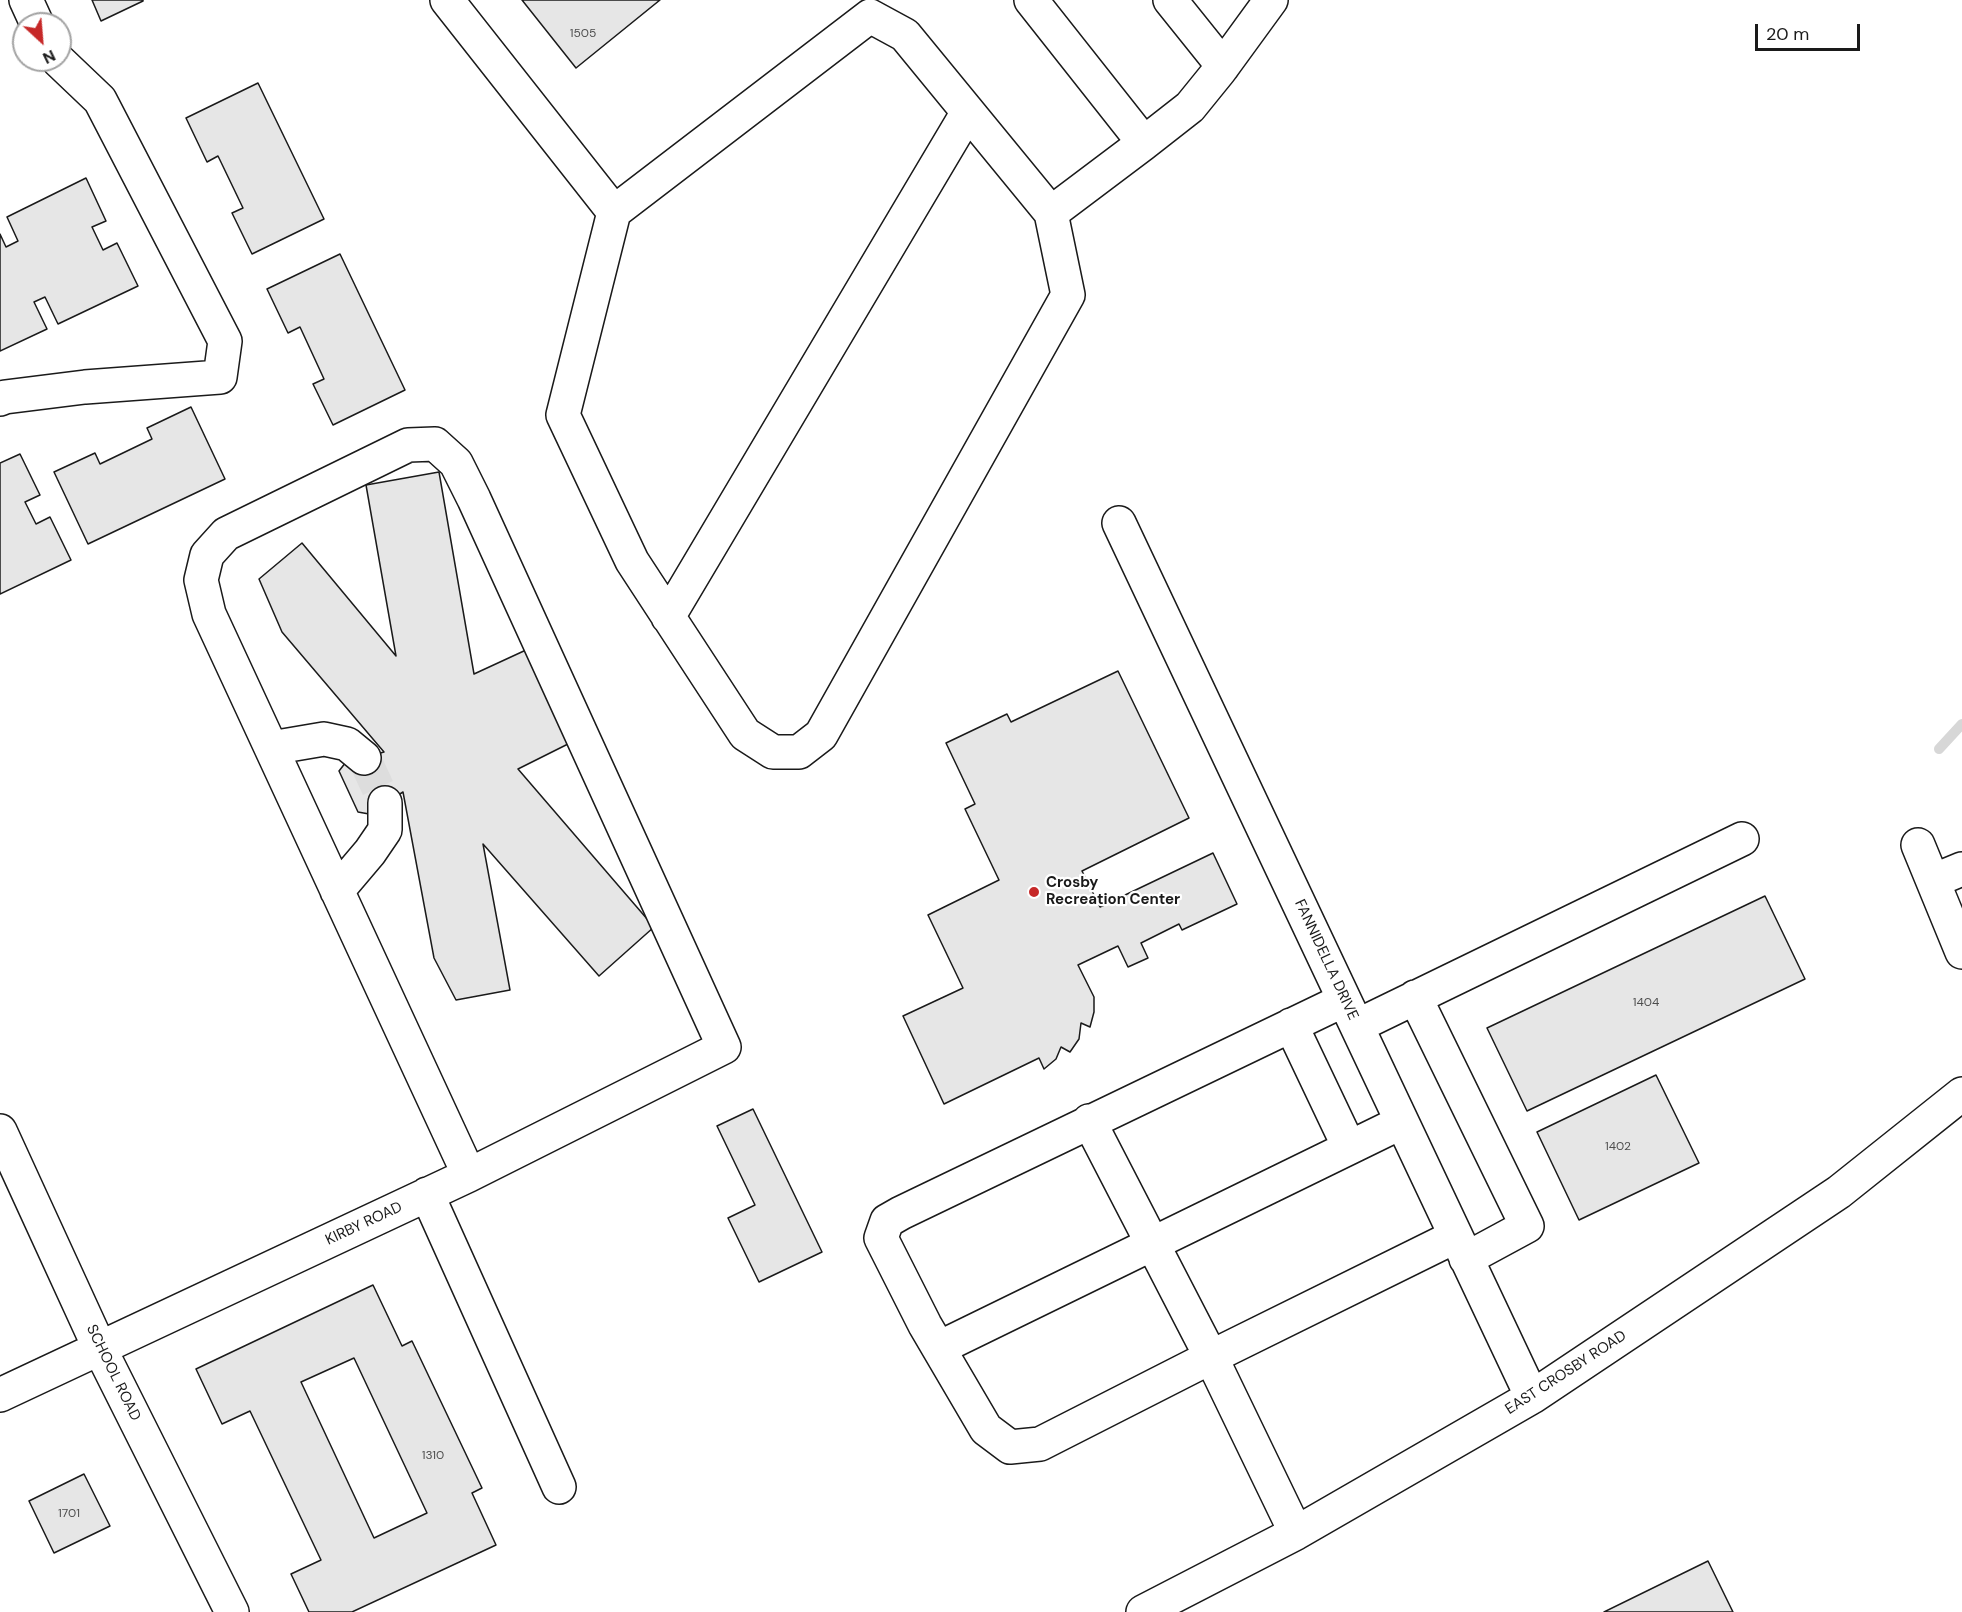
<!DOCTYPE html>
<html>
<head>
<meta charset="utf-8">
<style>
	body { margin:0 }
	#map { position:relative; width:1962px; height:1612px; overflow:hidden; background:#fff; font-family:"DM Sans",sans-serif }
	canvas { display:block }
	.north { position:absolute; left:12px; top:12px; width:60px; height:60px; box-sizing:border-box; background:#fff; border:2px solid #a3a3a3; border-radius:50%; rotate:154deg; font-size:16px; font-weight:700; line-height:24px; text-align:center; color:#1a1a1a }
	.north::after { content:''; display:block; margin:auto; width:21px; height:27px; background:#c62828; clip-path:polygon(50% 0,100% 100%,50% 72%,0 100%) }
	.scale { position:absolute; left:1755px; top:24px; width:105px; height:27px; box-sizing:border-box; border:3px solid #1a1a1a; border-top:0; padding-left:8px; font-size:18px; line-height:21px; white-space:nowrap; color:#1a1a1a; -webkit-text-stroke:4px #fff; paint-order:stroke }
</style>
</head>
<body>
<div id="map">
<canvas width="1962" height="1612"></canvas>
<div class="north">N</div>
<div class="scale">20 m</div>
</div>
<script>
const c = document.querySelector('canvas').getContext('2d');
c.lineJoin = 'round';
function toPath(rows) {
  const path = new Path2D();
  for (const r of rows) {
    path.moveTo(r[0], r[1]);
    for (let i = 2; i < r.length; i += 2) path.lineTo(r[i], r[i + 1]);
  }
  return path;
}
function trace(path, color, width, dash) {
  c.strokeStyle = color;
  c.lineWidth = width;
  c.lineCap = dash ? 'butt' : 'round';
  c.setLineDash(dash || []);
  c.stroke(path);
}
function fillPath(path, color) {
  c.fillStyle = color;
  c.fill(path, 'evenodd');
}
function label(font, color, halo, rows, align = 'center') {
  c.font = font + ' "DM Sans",sans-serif';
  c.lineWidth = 4.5;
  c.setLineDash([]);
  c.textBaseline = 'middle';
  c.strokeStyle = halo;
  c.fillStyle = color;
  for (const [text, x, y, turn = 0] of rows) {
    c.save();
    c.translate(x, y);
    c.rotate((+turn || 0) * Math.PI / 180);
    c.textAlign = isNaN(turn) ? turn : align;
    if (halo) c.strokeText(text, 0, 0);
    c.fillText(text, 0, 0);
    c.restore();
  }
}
trace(toPath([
	[1939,749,1962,724]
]), '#d7d7d7', 10);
const building = toPath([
	[92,0,143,0,143,1,101,21,92,0],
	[522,0,660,0,576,68,522,0],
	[258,83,324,219,252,254,232,213,243,208,218,156,207,162,186,118,258,83],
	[86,178,106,221,92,227,103,250,117,243,138,286,58,324,45,297,34,302,47,329,0,351,0,234,6,247,18,241,7,217,86,178],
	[340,254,405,390,333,425,313,384,324,379,300,327,288,333,267,289,340,254],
	[191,407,225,479,88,544,54,472,95,453,100,464,152,439,147,428,191,407],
	[20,454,40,495,25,502,36,524,50,517,71,560,0,594,0,463,20,454],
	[439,472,474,674,526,650,568,744,518,769,654,927,599,976,483,844,510,990,456,1000,434,958,403,792,369,814,358,812,339,771,346,762,384,752,282,632,259,579,302,543,396,656,366,485,439,472],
	[1118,671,1189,818,1082,871,1100,907,1213,853,1237,904,1182,930,1179,924,1141,943,1148,958,1128,967,1118,946,1078,965,1094,997,1094,1012,1090,1027,1081,1023,1079,1039,1070,1052,1061,1047,1056,1059,1044,1069,1039,1058,944,1104,903,1016,963,988,928,915,999,880,965,809,975,804,946,743,1007,714,1011,722,1118,671],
	[1765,896,1805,979,1527,1111,1487,1028,1765,896],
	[1656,1075,1699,1163,1579,1220,1537,1132,1656,1075],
	[753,1109,822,1252,759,1282,728,1218,755,1205,717,1126,753,1109],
	[373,1285,402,1346,412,1341,482,1488,472,1493,496,1545,352,1612,309,1612,291,1574,321,1560,250,1411,222,1424,196,1369,373,1285],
	[354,1358,427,1513,374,1538,301,1382,354,1358],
	[84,1474,110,1526,54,1553,29,1501,84,1474],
	[1708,1561,1733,1612,1604,1612,1708,1561]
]);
fillPath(building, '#e6e6e6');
trace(building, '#1a1a1a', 1.5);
trace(toPath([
	[364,758,385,803]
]), '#ddd', 33, [33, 16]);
const minor = toPath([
	[26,0,37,24],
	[447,0,614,212],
	[1031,0,1144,143,1190,107,1220,70,1271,0],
	[1170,0,1223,66],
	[1051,213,1068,295,821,735,799,752,773,752,745,734,632,561,563,415,614,212,870,16,905,35,1051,213,1144,143],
	[0,399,5,397,85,387,220,377,225,341,100,100,58,60],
	[1119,523,1532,1397],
	[668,617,968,112],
	[271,748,324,739,347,744,364,758],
	[1918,845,1962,952],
	[1933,881,1962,869],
	[337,891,370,852,385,830,385,803],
	[1415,997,1527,1226,1466,1259],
	[1344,1000,901,1213,887,1221,881,1238,925,1325,986,1429,1010,1447,1040,1444,1211,1357,1456,1236],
	[1291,1025,1349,1147],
	[1357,1026,1742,839],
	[1089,1121,1211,1357,1296,1533],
	[0,1131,100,1349,232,1612],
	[427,1194,559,1487],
	[939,1348,1402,1122],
	[0,1395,469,1175,724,1047,474,499,456,463,435,444,408,445,226,534,207,555,201,580,209,614,469,1175],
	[1143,1612,1296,1533,1532,1397,1839,1192,1962,1094]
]);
trace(minor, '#1a1a1a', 36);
trace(minor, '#fff', 33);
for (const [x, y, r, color] of [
	[1034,892,6,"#c62828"]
]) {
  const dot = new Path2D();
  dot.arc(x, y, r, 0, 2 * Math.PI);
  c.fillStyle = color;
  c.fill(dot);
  trace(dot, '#fff', 2);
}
label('12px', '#4d4d4d', null, [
	["1505",583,34],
	["1404",1646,1003],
	["1402",1618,1147],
	["1310",433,1456],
	["1701",69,1514]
]);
label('bold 15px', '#1a1a1a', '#fff', [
	["Crosby",1046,883],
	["Recreation Center",1046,900]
], 'left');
label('15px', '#1a1a1a', '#fff', [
	["FANNIDELLA DRIVE",1326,960,65],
	["KIRBY ROAD",364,1224,-25],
	["SCHOOL ROAD",113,1373,64],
	["EAST CROSBY ROAD",1566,1373,-33]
]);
</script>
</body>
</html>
